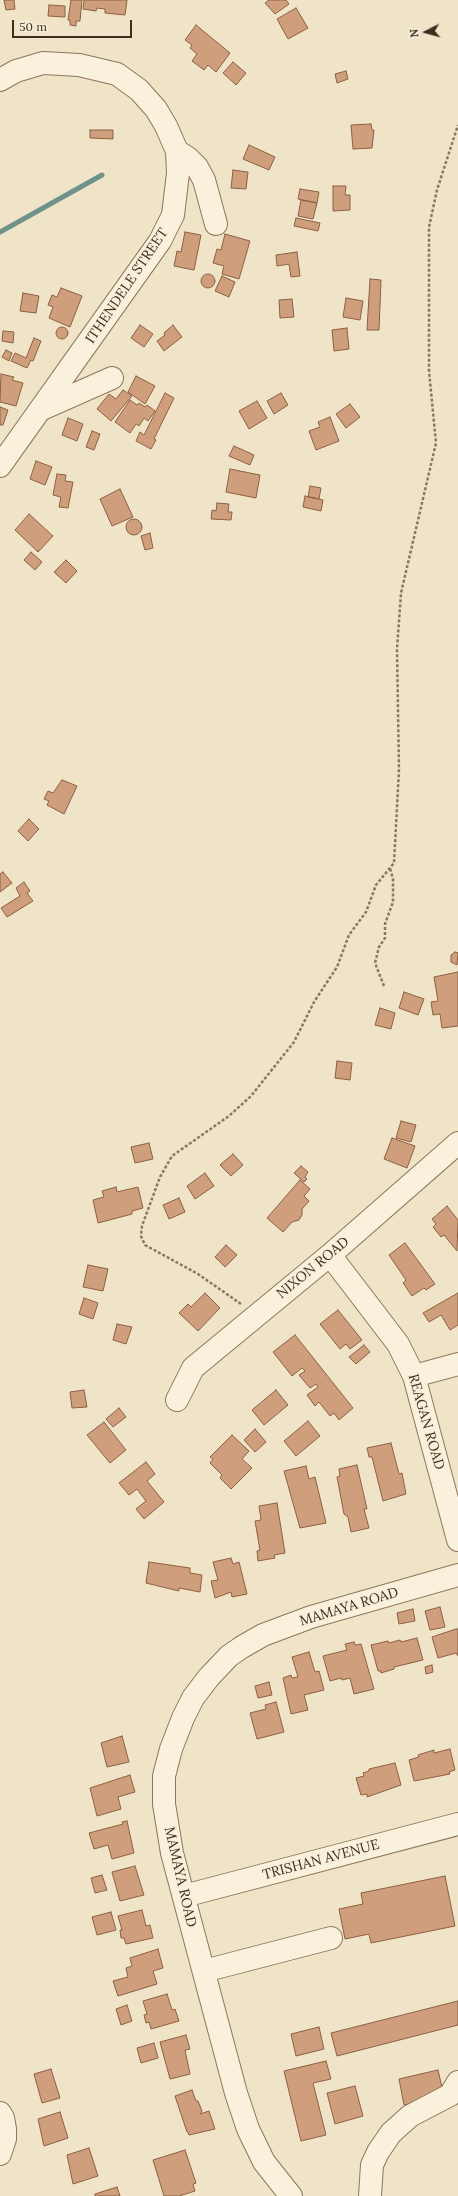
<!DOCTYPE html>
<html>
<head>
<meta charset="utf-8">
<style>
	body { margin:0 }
	#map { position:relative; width:458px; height:2196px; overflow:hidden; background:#f0e4c8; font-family:Lora,serif }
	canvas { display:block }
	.north { position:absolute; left:406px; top:12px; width:40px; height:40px; -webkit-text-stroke:3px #f7eed8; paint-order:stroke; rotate:264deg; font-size:11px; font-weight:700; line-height:16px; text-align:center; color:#3d2e20 }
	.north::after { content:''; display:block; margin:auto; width:14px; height:18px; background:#3d2e20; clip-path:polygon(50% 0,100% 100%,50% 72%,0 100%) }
	.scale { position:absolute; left:12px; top:20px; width:120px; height:18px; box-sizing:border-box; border:2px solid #3d2e20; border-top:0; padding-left:5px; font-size:12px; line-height:14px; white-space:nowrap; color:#3d2e20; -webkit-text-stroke:3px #f7eed8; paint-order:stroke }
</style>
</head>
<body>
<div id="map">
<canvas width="458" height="2196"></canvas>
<div class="north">N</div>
<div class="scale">50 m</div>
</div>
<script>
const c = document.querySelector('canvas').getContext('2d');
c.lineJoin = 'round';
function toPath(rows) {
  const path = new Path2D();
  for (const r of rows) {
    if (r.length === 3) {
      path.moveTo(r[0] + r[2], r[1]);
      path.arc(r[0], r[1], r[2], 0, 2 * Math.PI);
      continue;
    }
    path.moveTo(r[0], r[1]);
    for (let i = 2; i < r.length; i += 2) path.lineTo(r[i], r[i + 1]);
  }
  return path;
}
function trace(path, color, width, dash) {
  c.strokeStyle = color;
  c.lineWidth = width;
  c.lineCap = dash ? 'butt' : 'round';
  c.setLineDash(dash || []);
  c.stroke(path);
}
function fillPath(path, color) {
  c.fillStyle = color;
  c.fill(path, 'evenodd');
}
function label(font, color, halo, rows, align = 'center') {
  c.font = font + ' Lora,serif';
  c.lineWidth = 3;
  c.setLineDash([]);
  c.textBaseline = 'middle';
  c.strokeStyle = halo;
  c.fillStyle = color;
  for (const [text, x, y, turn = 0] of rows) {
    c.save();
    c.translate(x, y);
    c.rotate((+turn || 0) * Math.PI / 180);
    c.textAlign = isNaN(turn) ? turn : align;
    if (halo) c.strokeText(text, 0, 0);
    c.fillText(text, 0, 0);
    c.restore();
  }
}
trace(toPath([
	[0,232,102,175]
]), '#6f938a', 5);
const building = toPath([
	[4,0,14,0,15,9,6,10,4,0],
	[71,0,82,0,80,21,76,21,76,26,70,25,70,20,68,20,71,0],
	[84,0,127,0,125,15,105,13,105,9,97,8,96,11,83,9,84,0],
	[269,0,286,0,289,4,275,14,265,3,269,0],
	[49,5,65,6,65,17,48,16,49,5],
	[296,8,308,28,288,39,277,19,296,8],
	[196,25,230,53,216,72,208,65,204,70,192,61,197,54,190,48,192,45,185,40,196,25],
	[233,62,246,73,236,85,223,73,233,62],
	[346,71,348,79,337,83,335,74,346,71],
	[371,124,372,130,374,130,372,148,353,149,351,125,371,124],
	[90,130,113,130,113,139,90,138,90,130],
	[249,145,275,157,269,170,243,159,249,145],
	[233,170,248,172,246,189,231,188,233,170],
	[333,186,346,186,345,195,350,195,350,210,333,211,333,186],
	[300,189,319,192,317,203,298,199,300,189],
	[301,200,317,203,313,219,298,216,301,200],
	[296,218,320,223,318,231,294,226,296,218],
	[185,232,201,235,194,270,174,266,177,251,181,252,185,232],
	[225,234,250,241,239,279,222,274,224,266,213,263,217,249,221,250,225,234],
	[297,252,300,276,291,277,289,264,277,266,276,255,297,252],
	[208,281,7],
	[222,276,235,282,229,297,215,291,222,276],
	[370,279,381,280,379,330,367,330,370,279],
	[61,288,82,296,70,327,49,318,53,307,48,305,52,295,57,297,61,288],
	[23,293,39,296,36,313,20,311,23,293],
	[346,298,363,301,360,320,343,317,346,298],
	[292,299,294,317,280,318,279,300,292,299],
	[140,325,153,334,144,347,131,338,140,325],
	[173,325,182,337,164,351,157,341,165,335,164,333,173,325],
	[62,333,6],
	[347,328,349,349,334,351,332,330,347,328],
	[3,331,14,332,13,343,2,341,3,331],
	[34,338,41,341,33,361,31,360,27,368,11,361,15,353,26,358,34,338],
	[6,350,12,353,9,361,2,357,6,350],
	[1,374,14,377,12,380,23,383,16,406,0,402,1,374],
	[136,376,155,386,145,404,128,392,136,376],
	[123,390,132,396,111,421,97,409,109,394,116,399,123,390],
	[165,393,174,398,154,439,156,440,151,449,136,441,140,432,144,435,165,393],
	[281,393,288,405,274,414,267,401,281,393],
	[130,400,137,405,139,403,145,407,147,405,155,411,148,421,144,418,139,426,136,424,130,433,115,422,130,400],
	[257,401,267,418,249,429,239,411,257,401],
	[350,404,360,417,346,428,336,414,350,404],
	[0,407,8,410,3,425,0,425,0,407],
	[330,417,339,441,316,450,309,431,320,427,318,422,330,417],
	[68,418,83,424,77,441,62,435,68,418],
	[92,431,100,434,94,450,86,447,92,431],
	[234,446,254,455,250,465,229,456,234,446],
	[36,461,52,467,45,485,30,479,36,461],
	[230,469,260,475,256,498,226,492,230,469],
	[57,474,66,475,65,481,73,482,68,508,59,507,61,497,53,495,57,474],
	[310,486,321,488,319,499,308,497,310,486],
	[120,489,133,517,112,526,100,499,120,489],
	[305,496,323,500,321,511,303,507,305,496],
	[217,503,229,504,228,512,232,512,231,520,211,519,212,510,216,511,217,503],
	[29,514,53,536,38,552,15,530,29,514],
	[134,527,8],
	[150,533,153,548,145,550,141,536,150,533],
	[31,552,42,562,35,570,24,560,31,552],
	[66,560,77,571,66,583,54,572,66,560],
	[62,780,77,786,64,814,47,805,49,801,44,799,48,791,53,793,62,780],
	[29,819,39,829,28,841,18,831,29,819],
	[3,872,12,883,0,892,0,874,3,872],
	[24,882,30,891,27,893,33,901,7,917,1,908,20,896,16,888,24,882],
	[455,952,458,953,457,965,451,962,451,955,455,952],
	[458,972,458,1026,442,1028,440,1014,433,1015,431,1002,438,1001,434,977,458,972],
	[404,992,424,999,418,1015,399,1008,404,992],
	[380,1008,395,1013,391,1029,375,1025,380,1008],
	[337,1061,352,1063,350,1080,335,1078,337,1061],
	[401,1121,416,1125,411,1142,396,1138,401,1121],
	[392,1138,415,1146,407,1168,384,1159,392,1138],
	[149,1143,153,1159,135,1163,131,1147,149,1143],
	[233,1154,243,1165,231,1176,220,1165,233,1154],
	[301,1166,308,1172,305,1177,307,1179,304,1182,294,1173,301,1166],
	[205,1173,214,1186,195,1199,187,1186,205,1173],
	[300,1180,310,1189,304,1196,309,1201,302,1209,302,1215,299,1220,292,1222,283,1232,267,1218,300,1180],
	[116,1187,117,1192,138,1187,143,1208,132,1211,132,1214,98,1223,93,1200,104,1197,102,1191,116,1187],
	[179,1198,185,1212,169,1219,163,1205,179,1198],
	[447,1206,458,1220,457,1251,444,1235,441,1237,433,1227,436,1224,432,1219,447,1206],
	[405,1243,435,1284,426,1290,424,1288,412,1296,403,1283,406,1280,389,1255,405,1243],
	[226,1245,237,1255,225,1267,215,1257,226,1245],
	[88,1265,108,1269,103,1291,83,1287,88,1265],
	[205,1293,220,1308,198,1331,179,1313,188,1304,191,1307,205,1293],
	[458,1293,458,1325,450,1330,441,1315,429,1322,423,1313,458,1293],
	[84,1298,98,1303,93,1319,79,1314,84,1298],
	[338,1310,362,1340,350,1349,346,1344,340,1349,320,1324,338,1310],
	[117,1324,132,1327,126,1344,113,1340,117,1324],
	[295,1335,353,1408,339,1420,334,1413,330,1416,319,1402,315,1406,307,1395,318,1387,316,1384,310,1388,299,1375,305,1371,302,1368,292,1376,273,1352,295,1335],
	[364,1345,370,1352,356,1364,349,1357,364,1345],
	[84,1390,87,1407,72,1408,70,1392,84,1390],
	[276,1390,288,1405,264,1425,252,1410,276,1390],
	[119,1408,126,1417,113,1427,106,1419,119,1408],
	[308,1421,320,1436,296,1456,284,1441,308,1421],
	[104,1422,126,1450,110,1463,87,1435,104,1422],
	[255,1429,266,1442,255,1452,244,1440,255,1429],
	[232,1435,249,1451,242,1459,252,1468,231,1489,220,1478,222,1475,210,1463,213,1459,210,1457,232,1435],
	[391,1443,399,1474,402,1473,406,1494,383,1501,372,1457,369,1457,367,1448,391,1443],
	[146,1462,155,1474,147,1481,164,1502,144,1519,136,1509,146,1501,137,1489,129,1495,119,1483,146,1462],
	[357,1465,367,1509,364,1509,369,1528,351,1532,348,1517,344,1514,337,1477,340,1476,339,1469,357,1465],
	[306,1466,309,1479,315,1477,326,1523,300,1528,284,1471,306,1466],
	[277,1503,285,1553,274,1555,275,1558,258,1561,257,1551,260,1550,255,1521,261,1520,259,1506,277,1503],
	[231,1558,233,1564,239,1562,247,1594,232,1597,231,1592,215,1598,211,1581,218,1580,213,1562,231,1558],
	[149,1562,190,1568,190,1573,202,1575,200,1592,179,1588,179,1591,146,1583,149,1562],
	[440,1607,445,1627,430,1630,425,1611,440,1607],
	[413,1609,415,1621,399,1624,397,1613,413,1609],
	[456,1629,458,1629,458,1656,456,1653,438,1658,432,1637,456,1629],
	[417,1638,423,1660,394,1667,394,1669,381,1673,381,1671,378,1671,371,1645,388,1641,389,1643,400,1640,401,1642,417,1638],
	[354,1642,355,1645,361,1644,374,1689,354,1694,350,1678,342,1680,341,1678,330,1681,323,1656,347,1650,345,1644,354,1642],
	[309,1652,315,1672,319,1671,324,1690,304,1695,308,1710,291,1714,283,1678,291,1675,292,1678,298,1677,292,1657,309,1652],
	[432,1665,433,1672,426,1674,425,1667,432,1665],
	[269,1682,272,1695,258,1698,255,1686,269,1682],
	[276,1702,284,1732,257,1739,250,1713,266,1709,265,1705,276,1702],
	[122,1736,129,1762,107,1767,101,1743,122,1736],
	[450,1749,455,1770,449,1772,450,1774,414,1781,409,1760,419,1757,418,1755,434,1750,434,1753,450,1749],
	[395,1763,401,1785,367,1797,367,1794,361,1795,356,1778,364,1776,363,1773,369,1771,369,1769,395,1763],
	[130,1775,135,1792,118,1797,121,1809,97,1816,90,1788,130,1775],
	[127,1821,134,1853,112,1859,108,1845,94,1849,89,1833,123,1824,122,1822,127,1821],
	[135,1866,144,1895,120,1901,112,1872,135,1866],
	[102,1875,107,1890,95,1893,91,1878,102,1875],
	[445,1876,455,1926,371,1943,369,1934,345,1939,339,1909,363,1904,361,1893,445,1876],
	[142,1910,146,1926,150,1925,153,1938,126,1944,124,1938,121,1938,120,1930,122,1930,118,1916,142,1910],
	[111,1912,116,1930,97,1935,92,1917,111,1912],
	[158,1949,163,1968,153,1971,157,1984,118,1996,113,1981,128,1977,126,1968,132,1966,130,1958,158,1949],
	[167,1994,172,2010,175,2009,179,2021,151,2029,149,2022,146,2023,144,2015,147,2014,143,2001,167,1994],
	[458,2001,458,2025,337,2056,331,2033,458,2001],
	[127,2005,132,2021,121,2025,116,2009,127,2005],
	[319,2027,324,2049,296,2056,291,2034,319,2027],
	[186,2035,190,2049,185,2050,190,2074,170,2079,160,2042,186,2035],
	[154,2043,158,2058,141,2063,137,2048,154,2043],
	[326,2061,331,2079,313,2083,326,2135,301,2141,284,2071,326,2061],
	[51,2069,60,2098,42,2103,34,2074,51,2069],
	[438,2070,444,2096,404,2105,399,2079,438,2070],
	[355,2086,363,2116,335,2124,327,2093,355,2086],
	[192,2090,196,2101,198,2101,202,2111,200,2114,209,2111,215,2129,189,2135,188,2132,187,2132,175,2096,192,2090],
	[60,2112,68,2138,44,2146,38,2119,60,2112],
	[89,2148,98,2176,73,2184,67,2155,89,2148],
	[185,2150,196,2183,193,2184,195,2191,179,2196,164,2196,153,2160,185,2150],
	[117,2187,120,2196,95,2196,95,2194,117,2187]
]);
fillPath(building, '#cf9f7d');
trace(building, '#8d5f41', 1);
const minor = toPath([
	[0,80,16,71,43,63,79,65,117,74,139,90,156,109,166,126,177,151,178,173,173,215,160,241,0,466],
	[177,151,188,158,197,167,204,180,216,224],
	[42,409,112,378],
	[330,1255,398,1344,414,1376,458,1540],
	[414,1376,458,1364],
	[177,1400,193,1368,330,1255,458,1143],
	[184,1896,458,1824],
	[204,1971,331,1938],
	[0,2113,3,2118,5,2129,5,2139,0,2154],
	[291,2196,264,2162,248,2129,236,2093,172,1853,164,1804,164,1776,171,1749,183,1718,193,1698,209,1677,229,1656,242,1647,263,1635,311,1617,458,1575],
	[370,2196,372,2165,378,2152,391,2133,410,2116,450,2095,458,2082]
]);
trace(minor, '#8d765c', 24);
trace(toPath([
	[384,986,375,963,379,947,385,938,385,924,393,902,393,879,390,868],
	[241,1304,198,1274,145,1245,141,1236,142,1226,160,1177,172,1156,229,1116,251,1096,294,1042,314,1002,337,967,349,935,366,912,376,885,394,863,399,770,397,649,401,593,436,443,429,371,429,227,437,190,458,125]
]), '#8d765c', 2.5, [3, 2]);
trace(minor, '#faf1dc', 22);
label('14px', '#3d2e20', '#f7eed8', [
	["ITHENDELE STREET",127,286,-56],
	["NIXON ROAD",313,1268,-39],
	["REAGAN ROAD",426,1422,74],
	["MAMAYA ROAD",349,1607,-17],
	["TRISHAN AVENUE",321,1860,-15],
	["MAMAYA ROAD",180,1877,77]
]);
</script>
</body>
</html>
